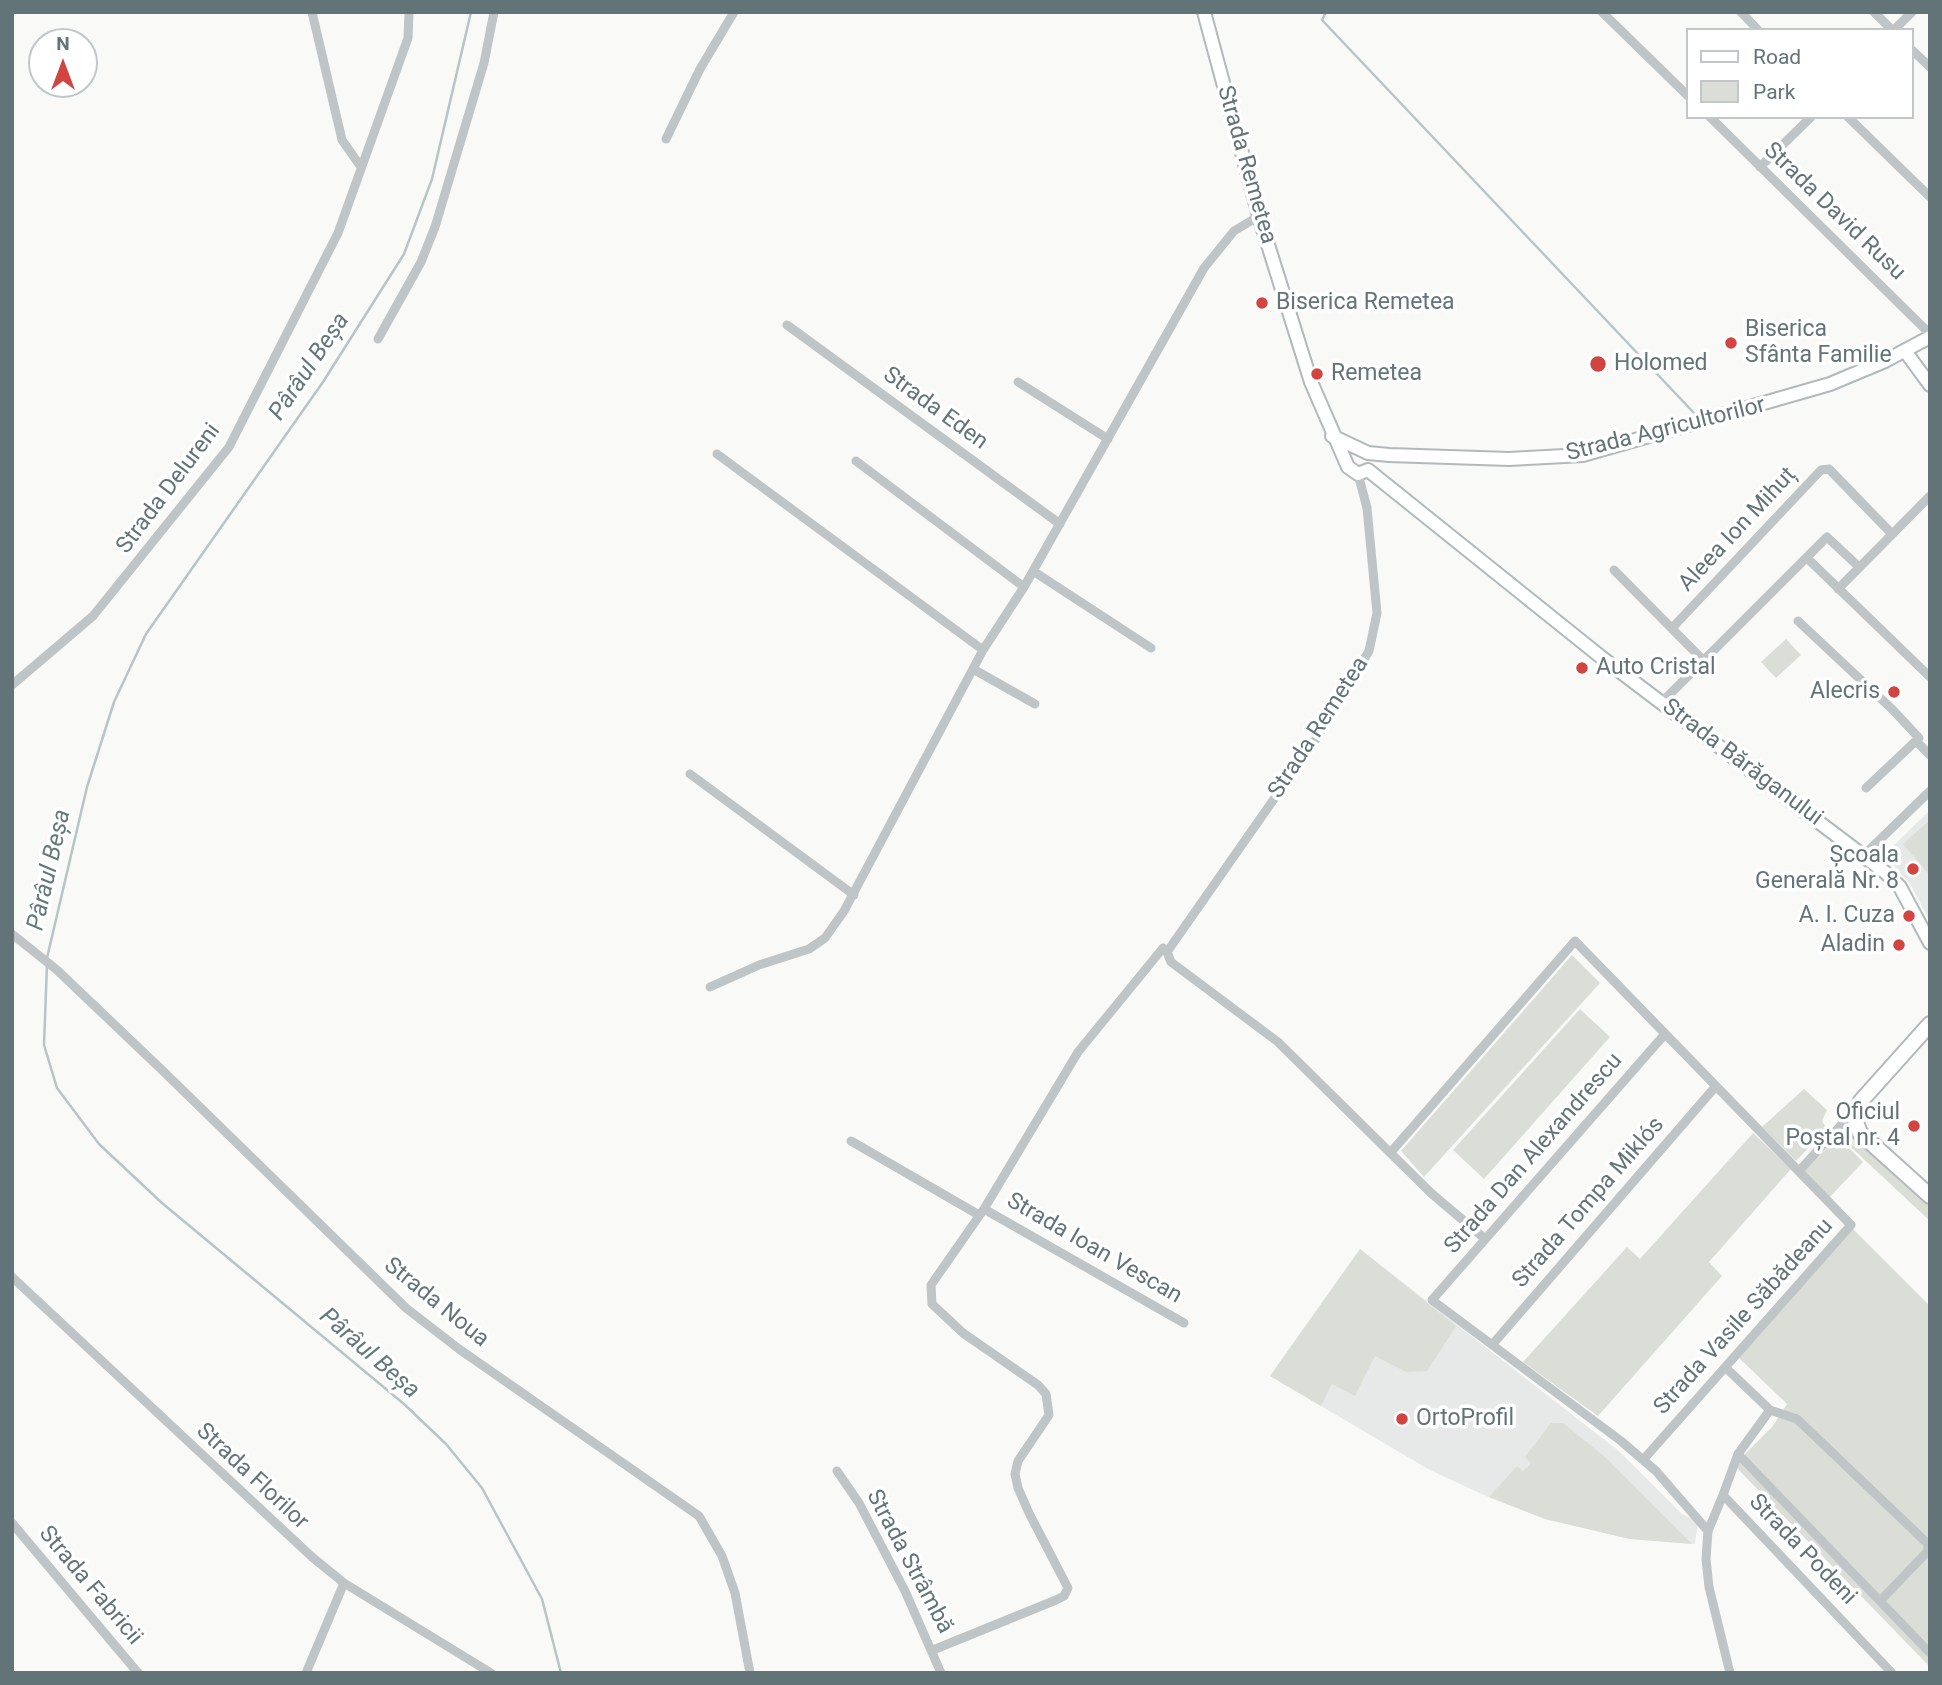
<!DOCTYPE html>
<html>
<head>
<meta charset="utf-8">
<style>
	body { margin:0 }
	#map { position:relative; width:1942px; height:1685px; overflow:hidden; background:#f9f9f8; font-family:Roboto,sans-serif }
	canvas { display:block }
	.frame { position:absolute; inset:0; border:14px solid #637479; pointer-events:none }
	.legend { position:absolute; left:1686px; top:28px; width:228px; height:91px; box-sizing:border-box; background:#fff; border:2px solid #c1c7c9; margin:0; padding:9px 12px; list-style:none; font-size:21px; color:#637479 }
	.legend li { display:flex; align-items:center; gap:14px; height:35px }
	.legend b { width:35px; border:2px solid #c1c7c9 }
	.north { position:absolute; left:28px; top:28px; width:70px; height:70px; box-sizing:border-box; background:#fff; border:2px solid #c1c7c9; border-radius:50%; rotate:0deg; font-size:19px; font-weight:700; line-height:28px; text-align:center; color:#637479 }
	.north::after { content:''; display:block; margin:auto; width:24px; height:32px; background:#d14440; clip-path:polygon(50% 0,100% 100%,50% 72%,0 100%) }
</style>
</head>
<body>
<div id="map">
<canvas width="1942" height="1685"></canvas>
<div class="frame"></div>
<ul class="legend">
<li><b style="height:9px;background:#fff"></b>Road</li>
<li><b style="height:19px;background:#dbded7"></b>Park</li>
</ul>
<div class="north">N</div>
</div>
<script>
const c = document.querySelector('canvas').getContext('2d');
c.lineJoin = 'round';
function fillPath(path, color) {
  c.fillStyle = color;
  c.fill(path, 'evenodd');
}
function toPath(rows) {
  const path = new Path2D();
  for (const r of rows) {
    path.moveTo(r[0], r[1]);
    for (let i = 2; i < r.length; i += 2) path.lineTo(r[i], r[i + 1]);
  }
  return path;
}
function trace(path, color, width, dash) {
  c.strokeStyle = color;
  c.lineWidth = width;
  c.lineCap = dash ? 'butt' : 'round';
  c.setLineDash(dash || []);
  c.stroke(path);
}
function label(font, color, halo, rows, align = 'center') {
  c.font = font + ' Roboto,sans-serif';
  c.lineWidth = 7;
  c.setLineDash([]);
  c.textBaseline = 'middle';
  c.strokeStyle = halo;
  c.fillStyle = color;
  for (const [text, x, y, turn = 0] of rows) {
    c.save();
    c.translate(x, y);
    c.rotate((+turn || 0) * Math.PI / 180);
    c.textAlign = isNaN(turn) ? turn : align;
    if (halo) c.strokeText(text, 0, 0);
    c.fillText(text, 0, 0);
    c.restore();
  }
}
fillPath(toPath([
	[1930,810,1930,921,1910,884,1884,855],
	[1360,1249,1620,1452,1682,1514,1698,1522,1695,1544,1630,1539,1545,1519,1486,1496,1428,1469,1270,1376]
]), '#e7e9e8');
fillPath(toPath([
	[1786,639,1801,655,1776,678,1761,662],
	[1930,820,1930,875,1903,844],
	[1572,955,1600,983,1424,1177,1401,1151],
	[1580,1009,1610,1037,1484,1179,1453,1150],
	[1804,1089,1827,1110,1822,1121,1827,1129,1796,1161,1762,1127],
	[1847,1128,1930,1206,1930,1221,1839,1136],
	[1753,1133,1791,1169,1709,1262,1722,1276,1598,1416,1523,1362,1627,1247,1640,1259],
	[1838,1137,1863,1162,1829,1198,1804,1171],
	[1852,1228,1930,1306,1930,1667,1734,1465,1772,1427,1787,1404,1738,1357],
	[1360,1249,1456,1326,1427,1371,1406,1372,1375,1356,1355,1396,1332,1384,1321,1406,1270,1376],
	[1551,1423,1563,1423,1605,1457,1692,1544,1630,1539,1545,1519,1489,1497,1517,1466,1523,1471,1531,1463,1525,1457]
]), '#dbded7');
trace(toPath([
	[1326,12,1322,20,1694,413],
	[47,958,87,787,114,702,146,634,323,382,404,254,432,179,471,12],
	[47,964,44,1045,57,1088,99,1144,162,1203,404,1404,446,1444,482,1488,542,1599,561,1673]
]), '#b7c5c6', 2.5);
const secondary = toPath([
	[1204,12,1259,216,1311,382,1348,467,1358,474,1368,470],
	[1905,351,1930,385],
	[1332,436,1368,453,1389,455,1509,459,1583,455,1830,384,1885,361,1930,337],
	[1368,470,1601,657,1886,873,1900,887,1930,943]
]);
const primary = toPath([
	[1930,1024,1861,1101,1854,1117,1860,1133,1930,1196]
]);
trace(secondary, '#b1b9bb', 16);
trace(primary, '#b3b9bb', 18);
trace(toPath([
	[312,12,342,140,361,167],
	[1602,12,1688,96],
	[1741,12,1758,30],
	[1874,12,1892,30],
	[1894,30,1912,12],
	[1912,50,1930,67],
	[1710,117,1930,334],
	[1848,117,1930,197],
	[666,139,700,69,734,12],
	[1760,167,1811,117],
	[787,325,1060,524],
	[378,339,421,262,435,227,484,63,494,12],
	[1018,382,1108,439],
	[717,454,983,650],
	[856,461,1024,587],
	[1807,558,1930,677],
	[1614,570,1704,661],
	[1033,571,1151,648],
	[1838,589,1930,496],
	[1798,621,1893,710,1919,738,1866,788],
	[1673,627,1821,470,1829,469,1892,534],
	[973,669,1035,704],
	[12,685,93,616,229,447,338,233,408,38,409,12],
	[1662,702,1827,537,1859,567],
	[1916,741,1930,755],
	[690,774,854,895],
	[1863,856,1930,791],
	[12,934,57,970,163,1071,406,1308,459,1349,699,1516,722,1556,735,1593,750,1673],
	[1167,952,1318,736,1369,651,1377,613,1367,508,1358,474],
	[1167,952,1171,962,1278,1042,1431,1193,1484,1238],
	[710,987,759,965,809,949,825,938,844,911,983,650,1024,587,1204,268,1234,231,1259,216],
	[1665,1034,1432,1300,1621,1441,1656,1471,1708,1531],
	[851,1141,979,1215],
	[1391,1152,1575,941,1851,1225,1643,1460],
	[1799,1171,1843,1123,1854,1117],
	[984,1209,1184,1323],
	[12,1277,312,1557,344,1583,491,1673],
	[1492,1345,1716,1086],
	[1725,1367,1770,1410],
	[1738,1454,1930,1653],
	[837,1471,859,1503,905,1591,941,1673],
	[1723,1495,1738,1454,1770,1410,1797,1419,1928,1544,1928,1551,1880,1601],
	[12,1523,138,1673],
	[933,1650,1056,1600,1064,1596,1068,1588,1029,1513,1018,1488,1015,1474,1018,1461,1049,1415,1046,1394,1038,1385,963,1333,932,1304,931,1285,984,1209,1078,1052,1163,948,1167,952],
	[306,1673,344,1583],
	[1730,1673,1709,1587,1706,1559,1708,1531,1723,1495,1892,1673]
]), '#bfc4c6', 9);
trace(secondary, '#fff', 12);
trace(primary, '#fff', 14);
for (const [x, y, r, color] of [
	[1262,303,7,"#d14440"],
	[1731,343,7,"#d14440"],
	[1598,364,9,"#d14440"],
	[1317,374,7,"#d14440"],
	[1582,668,7,"#d14440"],
	[1894,692,7,"#d14440"],
	[1913,869,7,"#d14440"],
	[1909,916,7,"#d14440"],
	[1899,945,7,"#d14440"],
	[1914,1126,7,"#d14440"],
	[1402,1419,7,"#d14440"]
]) {
  const dot = new Path2D();
  dot.arc(x, y, r, 0, 2 * Math.PI);
  c.fillStyle = color;
  c.fill(dot);
  trace(dot, '#fff', 2.5);
}
label('23px', '#637479', '#fff', [
	["Strada Remetea",1246,165,74],
	["Strada David Rusu",1834,212,44],
	["Strada Eden",935,409,36],
	["Strada Agricultorilor",1666,430,-14],
	["Strada Delureni",169,489,-53],
	["Aleea Ion Mihuț",1738,530,-47],
	["Strada Remetea",1319,728,-57],
	["Strada Bărăganului",1742,763,37],
	["Strada Dan Alexandrescu",1534,1154,-49],
	["Strada Tompa Miklós",1589,1203,-49],
	["Strada Ioan Vescan",1094,1249,30],
	["Strada Noua",436,1303,39],
	["Strada Vasile Săbădeanu",1744,1317,-48],
	["Strada Florilor",252,1477,43],
	["Strada Podeni",1802,1550,46],
	["Strada Strâmbă",909,1562,62],
	["Strada Fabricii",90,1586,50]
]);
label('23px', '#637479', '#fff', [
	["Biserica Remetea",1276,303],
	["Biserica",1745,330],
	["Sfânta Familie",1745,356],
	["Holomed",1614,364],
	["Remetea",1331,374],
	["Auto Cristal",1596,668],
	["Alecris",1880,692,"right"],
	["Școala",1899,856,"right"],
	["Generală Nr. 8",1899,882,"right"],
	["A. I. Cuza",1895,916,"right"],
	["Aladin",1885,945,"right"],
	["Oficiul",1900,1113,"right"],
	["Poștal nr. 4",1900,1139,"right"],
	["OrtoProfil",1416,1419]
], 'left');
label('italic 24px', '#627879', '#fff', [
	["Pârâul Beșa",310,367,-56],
	["Pârâul Beșa",50,870,-77],
	["Pârâul Beșa",369,1354,41]
]);
</script>
</body>
</html>
